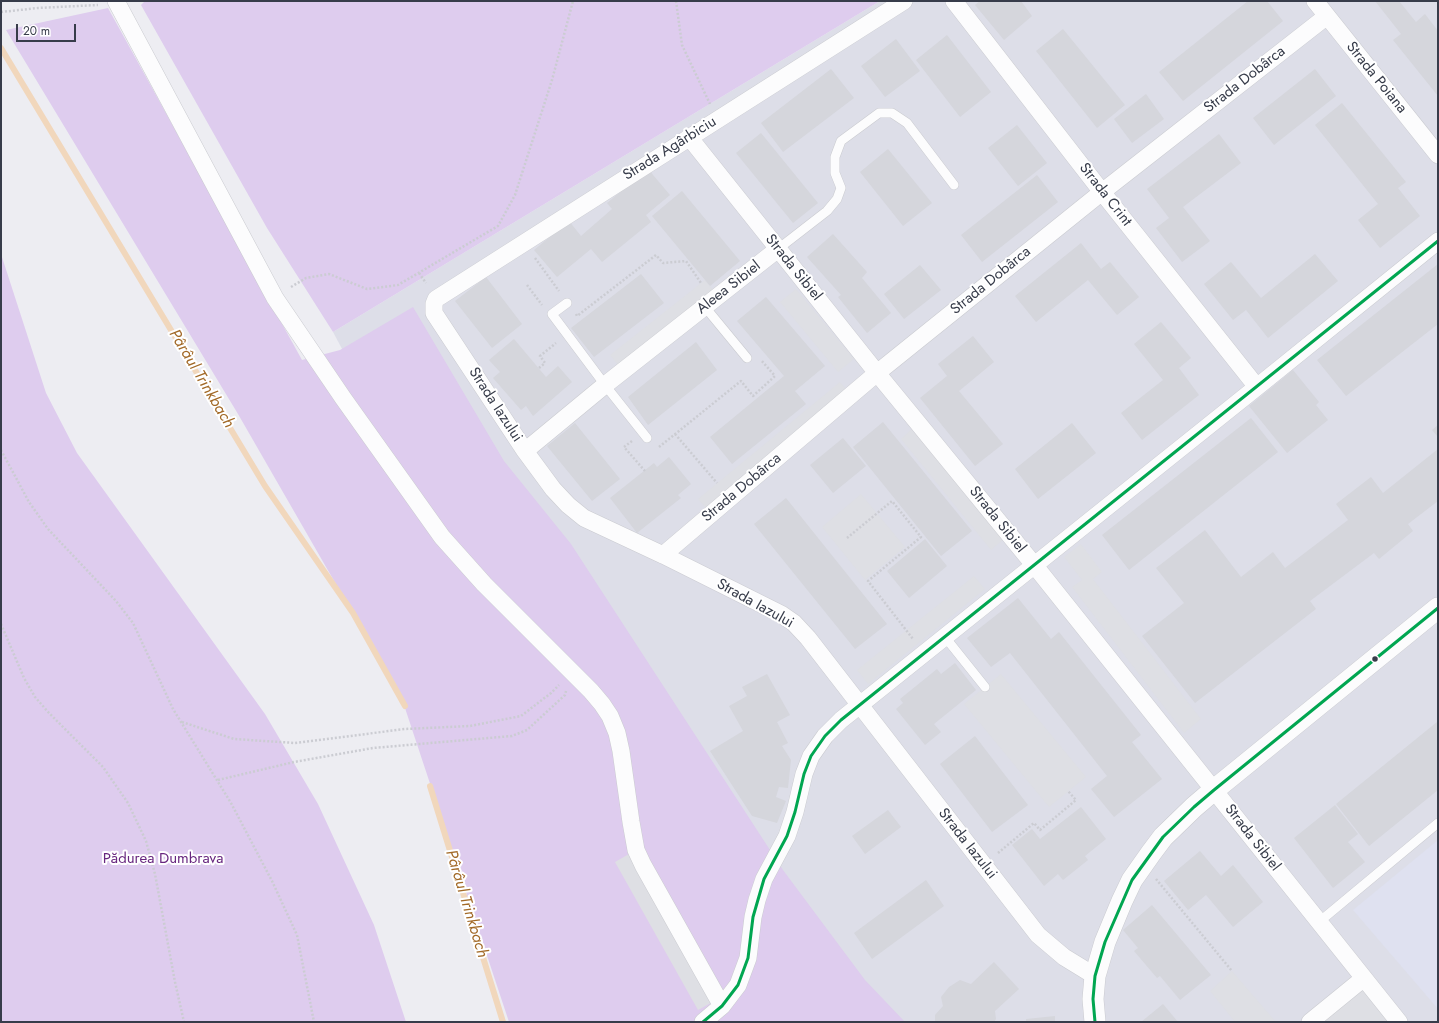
<!DOCTYPE html>
<html>
<head>
<meta charset="utf-8">
<style>
	body { margin:0 }
	#map { position:relative; width:1439px; height:1023px; overflow:hidden; background:#ededf2; font-family:Jost,sans-serif }
	canvas { display:block }
	.frame { position:absolute; inset:0; border:2px solid #373c4a; pointer-events:none }
	.scale { position:absolute; left:16px; top:24px; width:60px; height:18px; box-sizing:border-box; border:2px solid #373c4a; border-top:0; padding-left:5px; font-size:12px; line-height:14px; white-space:nowrap; color:#373c4a; -webkit-text-stroke:3px #fff; paint-order:stroke }
</style>
</head>
<body>
<div id="map">
<canvas width="1439" height="1023"></canvas>
<div class="frame"></div>
<div class="scale">20 m</div>
</div>
<script>
const c = document.querySelector('canvas').getContext('2d');
c.lineJoin = 'round';
function fillPath(path, color) {
  c.fillStyle = color;
  c.fill(path, 'evenodd');
}
function toPath(rows) {
  const path = new Path2D();
  for (const r of rows) {
    path.moveTo(r[0], r[1]);
    for (let i = 2; i < r.length; i += 2) path.lineTo(r[i], r[i + 1]);
  }
  return path;
}
function trace(path, color, width, dash) {
  c.strokeStyle = color;
  c.lineWidth = width;
  c.lineCap = dash ? 'butt' : 'round';
  c.setLineDash(dash || []);
  c.stroke(path);
}
function label(font, color, halo, rows, align = 'center') {
  c.font = font + ' Jost,sans-serif';
  c.lineWidth = 4;
  c.setLineDash([]);
  c.textBaseline = 'middle';
  c.strokeStyle = halo;
  c.fillStyle = color;
  for (const [text, x, y, turn = 0] of rows) {
    c.save();
    c.translate(x, y);
    c.rotate((+turn || 0) * Math.PI / 180);
    c.textAlign = isNaN(turn) ? turn : align;
    if (halo) c.strokeText(text, 0, 0);
    c.fillText(text, 0, 0);
    c.restore();
  }
}
fillPath(toPath([
	[880,1,1438,1,1438,1022,878,1022,356,375,333,332]
]), '#dddee8');
fillPath(toPath([
	[1438,840,1438,1009,1353,910]
]), '#dfe1f0');
fillPath(toPath([
	[145,1,880,1,333,332,267,228,141,5],
	[108,8,302,360,340,350,413,307,504,461,571,544,783,870,865,980,905,1022,509,1022,402,699,238,414,6,30],
	[1,254,46,393,77,453,265,714,318,804,374,925,406,1022,1,1022]
]), '#deccee');
fillPath(toPath([
	[705,280,718,296,623,371,610,355],
	[796,289,854,359,838,372,780,302],
	[840,382,851,395,711,514,698,499],
	[915,426,1005,538,991,550,901,439],
	[861,494,905,547,865,580,822,527],
	[1081,544,1102,572,1093,579,1201,719,1184,733,1072,587,1082,580,1064,557],
	[974,576,985,589,868,684,857,670],
	[1001,674,1086,777,1049,807,964,704],
	[636,850,718,999,698,1010,615,862],
	[1232,971,1276,1022,1235,1022,1210,991],
	[1364,978,1399,1022,1310,1022]
]), '#dedfe4');
trace(toPath([
	[1,48,265,486,353,613,405,706],
	[430,786,503,1022]
]), '#f1d7bc', 6);
fillPath(toPath([
	[980,1,1021,1,1032,16,1004,40,975,5],
	[1248,1,1267,1,1283,21,1183,101,1159,72],
	[1375,1,1399,1,1416,22,1425,14,1438,31,1438,96,1393,40,1401,34],
	[1063,29,1125,105,1097,128,1036,51],
	[947,35,991,92,960,117,916,60],
	[896,39,920,71,885,97,861,66],
	[831,69,854,98,783,152,761,123],
	[1315,69,1336,96,1274,145,1253,118],
	[1146,94,1164,119,1132,143,1114,119],
	[1342,103,1406,182,1398,188,1420,216,1380,248,1358,220,1378,204,1315,125],
	[1017,125,1047,163,1018,186,988,148],
	[761,133,818,203,793,223,736,153],
	[1219,134,1241,163,1183,207,1210,241,1182,262,1156,228,1169,218,1147,189],
	[888,149,932,203,903,226,860,172],
	[648,169,670,195,646,215,651,222,602,262,591,249,557,277,534,250,569,221,581,236,612,209,607,203],
	[1037,175,1058,202,982,262,961,235],
	[682,191,740,261,710,286,652,216],
	[833,234,867,272,862,278,891,313,867,333,838,297,841,295,807,257],
	[1081,243,1101,269,1110,262,1139,297,1117,315,1088,280,1036,322,1015,296],
	[1315,254,1338,281,1268,338,1246,310,1233,320,1204,284,1231,262,1261,298],
	[1438,264,1438,324,1346,396,1317,360],
	[920,265,941,290,904,319,884,294],
	[641,274,664,303,594,357,571,328],
	[486,277,522,324,492,348,455,301],
	[766,297,825,366,795,391,806,404,732,464,710,437,784,376,737,321],
	[1161,322,1191,358,1179,368,1199,395,1142,440,1121,413,1163,380,1134,344],
	[973,336,994,362,959,391,1003,444,975,466,920,398,947,376,938,364],
	[514,339,546,377,558,366,572,382,533,416,526,406,521,410,493,378,500,372,489,360],
	[696,342,717,370,648,425,628,397],
	[1293,370,1319,402,1316,405,1328,420,1287,453,1249,406],
	[1251,418,1278,452,1129,570,1102,535],
	[883,422,972,531,941,556,853,447],
	[575,423,620,479,592,501,547,446],
	[1072,423,1096,453,1038,499,1015,469],
	[1438,425,1438,437,1432,430],
	[843,438,866,466,833,493,810,465],
	[1438,449,1438,501,1408,524,1413,531,1379,559,1374,553,1310,601,1316,609,1195,703,1142,636,1184,603,1156,568,1205,530,1241,577,1273,552,1285,568,1348,520,1336,504,1371,477,1383,493],
	[669,457,691,484,678,495,681,498,637,533,610,498,654,463,657,467],
	[786,498,887,624,855,649,754,524],
	[925,539,947,566,909,598,887,571],
	[1018,598,1051,639,1059,632,1141,735,1132,742,1162,779,1114,817,1091,789,1107,776,1010,653,991,667,967,638],
	[955,663,976,690,934,724,941,732,925,745,896,709,903,703,900,699,937,669,941,674],
	[767,674,790,715,777,722,788,743,782,746,791,760,788,788,779,787,776,797,786,801,777,823,752,816,710,751,743,731,729,706,747,696,742,687],
	[1437,722,1438,724,1438,790,1369,846,1336,804],
	[975,736,1028,805,992,832,940,764],
	[1335,805,1358,834,1348,842,1365,862,1333,888,1294,838],
	[1081,807,1106,839,1085,856,1088,860,1063,880,1058,874,1044,886,1012,845,1032,829,1040,839],
	[888,810,901,827,865,854,852,836],
	[1200,851,1221,876,1233,865,1263,902,1233,927,1206,895,1188,910,1164,881],
	[926,880,944,906,872,959,854,933],
	[1152,905,1211,975,1180,1000,1160,976,1157,978,1134,951,1138,948,1123,930],
	[994,962,1019,989,995,1011,996,1019,994,1022,935,1022,935,1015,943,1006,941,997,949,987,960,980,971,984],
	[1163,1004,1178,1022,1141,1022],
	[1055,1016,1055,1022,1026,1022,1026,1019]
]), '#d5d6dc');
const service = toPath([
	[778,249,827,211,837,199,841,188,835,173,835,157,841,141,879,113,892,113,907,123,954,185],
	[567,303,552,314,605,385,647,438],
	[705,307,747,358],
	[945,637,985,687],
	[1319,922,1438,823]
]);
const minor = toPath([
	[116,1,275,298,343,398,442,537,484,584,591,691,602,704,610,716,617,733,621,751,631,822,636,850,643,865,722,1006],
	[904,1,436,299,434,304,434,313,525,451,553,489,568,505,584,518,663,555,781,614,794,623,808,638,1038,935,1064,957,1095,976],
	[954,1,1102,192,1257,387],
	[1315,1,1438,155],
	[689,137,877,373,1035,566,1399,1022],
	[525,451,605,385,778,249],
	[663,555,877,373,1102,192,1327,16],
	[703,1022,722,1006,738,985,748,958,753,917,757,900,764,879,787,836,795,812,804,774,811,756,825,736,841,720,1257,387,1438,241],
	[1310,1022,1364,978]
]);
const tertiary = toPath([
	[1095,1022,1093,999,1095,976,1105,942,1122,901,1132,880,1151,853,1163,837,1194,807,1214,790,1438,608]
]);
trace(service, '#cacbd0', 10);
trace(minor, '#cacbd0', 18);
trace(tertiary, '#cacbd0', 22);
trace(toPath([
	[676,1,682,45,710,104],
	[1,12,38,8,98,5],
	[535,258,559,291],
	[419,273,426,283],
	[527,285,542,305],
	[291,287,306,278,329,274,367,289,398,285,498,226,515,195,552,80,573,1],
	[576,314,577,316,656,255,663,263,686,261,701,283],
	[539,368,545,363,540,356,556,343],
	[675,434,717,483],
	[632,441,624,447,645,471],
	[659,447,741,381,753,396,775,376,761,360],
	[1,450,29,502,48,529,116,601,133,623,173,709,231,803,272,881,297,935,314,1022],
	[847,538,892,501,921,537,868,581,913,639],
	[1,624,24,678,35,697,49,713,103,767,128,803,146,841,155,874,175,982,184,1022],
	[182,722,234,739,295,743,405,729,470,726,521,716,551,693,559,685],
	[218,780,294,762,373,748,512,736,527,730,565,695,566,691],
	[998,853,1034,823,1040,830,1076,800,1068,791],
	[1156,879,1232,971]
]), '#cbccd2', 2.5, [2, 2]);
trace(service, '#fcfcfd', 9);
trace(minor, '#fcfcfd', 17);
trace(tertiary, '#fcfcfd', 21);
trace(toPath([
	[703,1022,722,1006,738,985,748,958,753,917,764,879,787,836,795,812,804,774,811,756,825,736,841,720,1438,241],
	[1095,1022,1093,999,1095,976,1105,942,1132,880,1163,837,1194,807,1214,790,1438,608]
]), '#00a651', 3);
for (const [x, y, r, color] of [
	[1375,659,3.5,"#373c4a"]
]) {
  const dot = new Path2D();
  dot.arc(x, y, r, 0, 2 * Math.PI);
  c.fillStyle = color;
  c.fill(dot);
  trace(dot, '#fff', 1.5);
}
label('15px', '#373c4a', '#fff', [
	["Strada Poiana",1376,78,51],
	["Strada Dobârca",1245,80,-38],
	["Strada Agârbiciu",670,149,-32],
	["Strada Crint",1105,195,52],
	["Strada Sibiel",793,268,51],
	["Strada Dobârca",991,281,-39],
	["Aleea Sibiel",729,288,-38],
	["Strada Iazului",495,405,57],
	["Strada Dobârca",742,488,-40],
	["Strada Sibiel",997,520,51],
	["Strada Iazului",755,604,29],
	["Strada Sibiel",1252,838,52],
	["Strada Iazului",967,844,52]
]);
label('15px', '#68277f', '#fff', [
	["Pădurea Dumbrava",163,859]
]);
label('italic 16px', '#a26927', '#fff', [
	["Pârâul Trinkbach",201,379,59],
	["Pârâul Trinkbach",466,904,73]
]);
</script>
</body>
</html>
